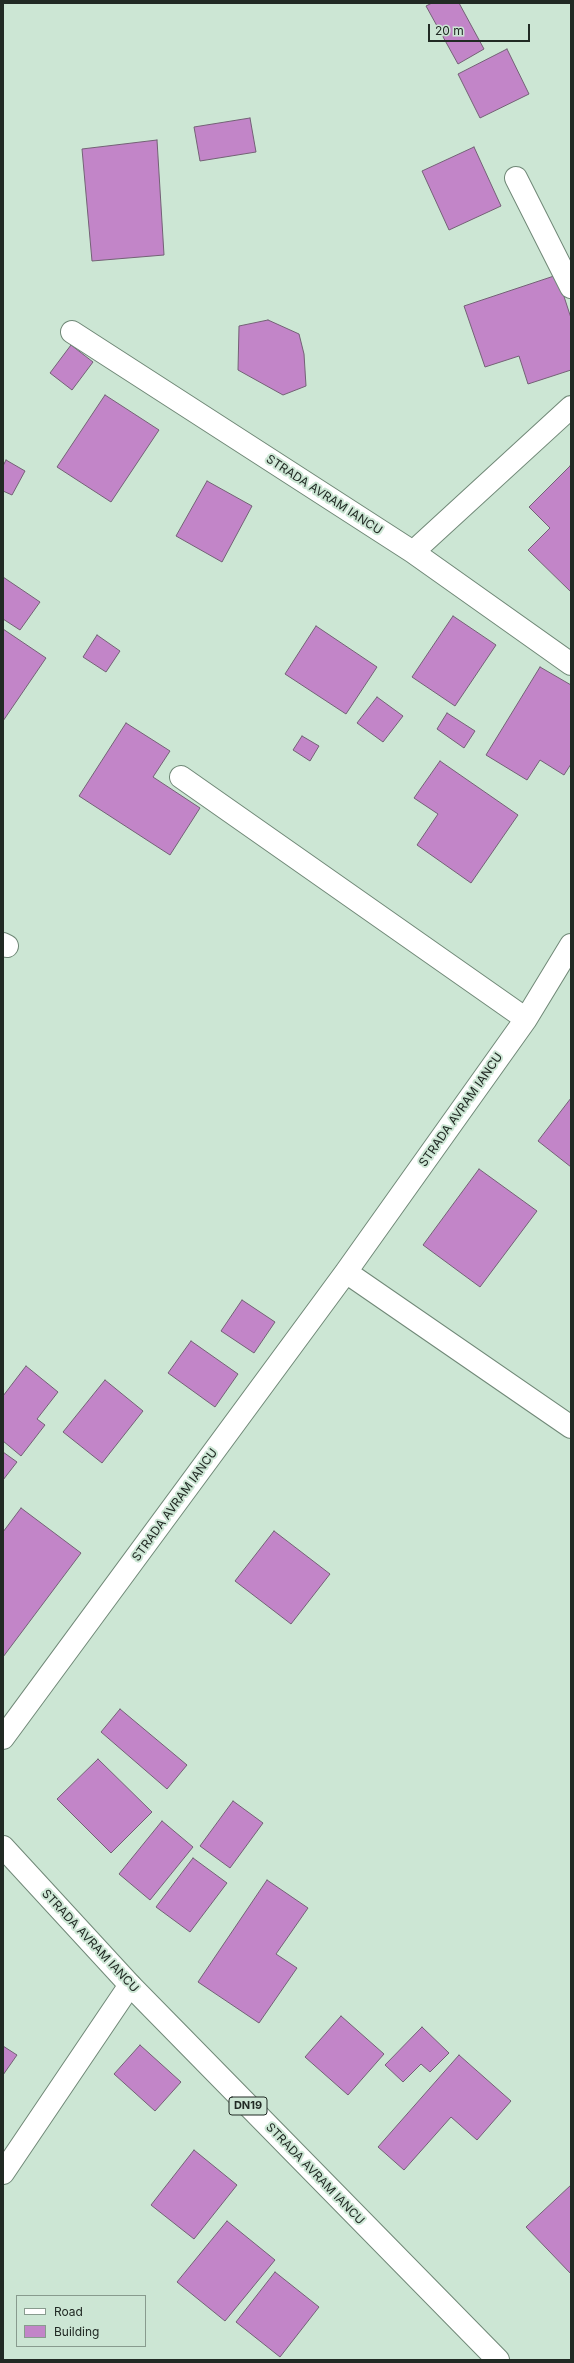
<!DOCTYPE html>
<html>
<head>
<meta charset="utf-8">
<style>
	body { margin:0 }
	#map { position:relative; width:574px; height:2363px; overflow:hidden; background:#cce6d4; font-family:Inter,sans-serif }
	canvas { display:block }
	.frame { position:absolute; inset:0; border:4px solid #212a24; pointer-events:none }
	.legend { position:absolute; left:16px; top:2295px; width:130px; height:52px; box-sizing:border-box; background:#cce6d4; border:1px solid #889b8e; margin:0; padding:5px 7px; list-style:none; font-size:12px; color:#212a24 }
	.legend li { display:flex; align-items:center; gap:8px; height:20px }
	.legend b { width:20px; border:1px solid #889b8e }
	.scale { position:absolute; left:428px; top:24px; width:102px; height:18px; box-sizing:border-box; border:2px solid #212a24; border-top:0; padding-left:5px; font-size:12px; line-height:14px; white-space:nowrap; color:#212a24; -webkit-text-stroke:3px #cce6d4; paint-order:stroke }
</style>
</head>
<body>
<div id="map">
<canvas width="574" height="2363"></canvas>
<div class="frame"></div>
<ul class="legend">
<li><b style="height:5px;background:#fff"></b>Road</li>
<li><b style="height:11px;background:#c285c8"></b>Building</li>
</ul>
<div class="scale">20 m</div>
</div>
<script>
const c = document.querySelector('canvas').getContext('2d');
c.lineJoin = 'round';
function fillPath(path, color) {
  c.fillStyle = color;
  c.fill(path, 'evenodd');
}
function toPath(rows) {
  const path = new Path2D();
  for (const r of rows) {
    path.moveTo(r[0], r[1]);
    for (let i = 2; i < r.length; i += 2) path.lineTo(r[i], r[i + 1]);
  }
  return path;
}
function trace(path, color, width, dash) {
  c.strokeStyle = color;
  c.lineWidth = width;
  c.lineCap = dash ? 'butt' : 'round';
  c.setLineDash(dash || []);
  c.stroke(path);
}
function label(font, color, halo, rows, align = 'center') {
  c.font = font + ' Inter,sans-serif';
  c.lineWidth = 4;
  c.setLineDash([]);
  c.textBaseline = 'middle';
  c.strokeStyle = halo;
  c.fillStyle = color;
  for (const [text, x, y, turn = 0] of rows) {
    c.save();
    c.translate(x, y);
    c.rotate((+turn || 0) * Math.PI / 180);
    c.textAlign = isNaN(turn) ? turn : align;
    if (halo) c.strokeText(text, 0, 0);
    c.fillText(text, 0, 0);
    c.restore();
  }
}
const building = toPath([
	[432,3,459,3,484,49,458,64,426,6,432,3],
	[507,49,529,94,480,118,458,74,507,49],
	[250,118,256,152,200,161,194,127,250,118],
	[157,140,164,255,92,261,82,149,157,140],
	[474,147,501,206,449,230,422,171,474,147],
	[557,275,571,318,571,370,528,384,519,356,485,367,464,306,557,275],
	[268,320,299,334,304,354,306,386,283,395,238,370,239,326,268,320],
	[71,345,93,362,72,390,50,373,71,345],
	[105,395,159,430,111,502,57,467,105,395],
	[6,460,25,471,12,495,3,491,3,466,6,460],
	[570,466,571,467,571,592,528,550,550,528,529,507,570,466],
	[207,481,252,506,222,562,176,536,207,481],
	[3,577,40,602,20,630,3,619,3,577],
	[453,616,496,645,455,706,412,677,453,616],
	[316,626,377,667,346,714,285,674,316,626],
	[3,629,46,658,3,721,3,629],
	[97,635,120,651,106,672,83,657,97,635],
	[540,667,571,685,571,764,564,775,540,760,527,780,486,755,540,667],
	[377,697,403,716,383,742,357,723,377,697],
	[447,713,475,731,464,748,437,729,447,713],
	[126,723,170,751,153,777,200,808,170,855,79,796,126,723],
	[302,736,319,746,310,761,293,750,302,736],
	[440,761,518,815,471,883,417,845,438,814,414,798,440,761],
	[571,1098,571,1167,538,1141,571,1098],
	[479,1169,537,1211,480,1287,423,1245,479,1169],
	[242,1300,275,1322,254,1353,221,1331,242,1300],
	[191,1341,238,1374,215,1407,168,1373,191,1341],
	[26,1366,58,1392,37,1419,45,1425,21,1456,3,1441,3,1396,26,1366],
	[105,1380,143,1411,102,1463,63,1432,105,1380],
	[3,1452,17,1462,3,1480,3,1452],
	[21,1508,81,1553,3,1657,3,1532,21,1508],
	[274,1531,330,1574,291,1624,235,1581,274,1531],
	[120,1709,187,1765,167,1789,101,1732,120,1709],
	[98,1759,152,1812,111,1853,57,1799,98,1759],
	[233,1801,263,1823,230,1868,200,1846,233,1801],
	[162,1821,193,1847,150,1900,119,1874,162,1821],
	[193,1858,227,1883,190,1932,156,1907,193,1858],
	[267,1880,308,1908,276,1954,297,1968,259,2023,198,1982,267,1880],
	[341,2016,384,2054,348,2095,305,2057,341,2016],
	[422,2027,449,2053,430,2072,421,2064,403,2082,385,2065,422,2027],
	[140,2045,181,2082,155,2111,114,2074,140,2045],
	[3,2046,17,2055,3,2075,3,2046],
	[459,2055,511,2101,477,2140,451,2117,404,2170,378,2147,459,2055],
	[194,2150,237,2185,194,2239,151,2205,194,2150],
	[571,2185,571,2274,526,2227,571,2185],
	[227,2221,275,2260,225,2321,177,2282,227,2221],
	[275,2272,319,2307,280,2357,236,2322,275,2272]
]);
fillPath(building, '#c285c8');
trace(building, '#736175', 1);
const minor = toPath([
	[516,178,571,287],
	[72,332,413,552,571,664],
	[413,552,571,407],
	[181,777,526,1019],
	[3,944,7,946],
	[346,1272,571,1427],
	[3,1738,346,1272,526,1019,571,945],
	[3,2173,130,1985]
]);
const major = toPath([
	[3,1847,130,1985,498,2360]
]);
trace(minor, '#708877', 24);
trace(major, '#708877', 24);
trace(minor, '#fff', 22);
trace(major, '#fff', 22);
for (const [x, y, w] of [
	[248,2106,38]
]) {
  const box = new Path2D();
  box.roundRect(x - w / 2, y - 9, w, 18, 3);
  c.fillStyle = '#cce6d4';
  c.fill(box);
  trace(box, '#212a24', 1);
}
label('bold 11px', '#212a24', null, [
	["DN19",248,2106]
]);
label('12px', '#212a24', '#cce6d4', [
	["STRADA AVRAM IANCU",324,495,33],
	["STRADA AVRAM IANCU",461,1110,-55],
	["STRADA AVRAM IANCU",175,1505,-54],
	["STRADA AVRAM IANCU",90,1941,47],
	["STRADA AVRAM IANCU",315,2174,46]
]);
</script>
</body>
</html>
